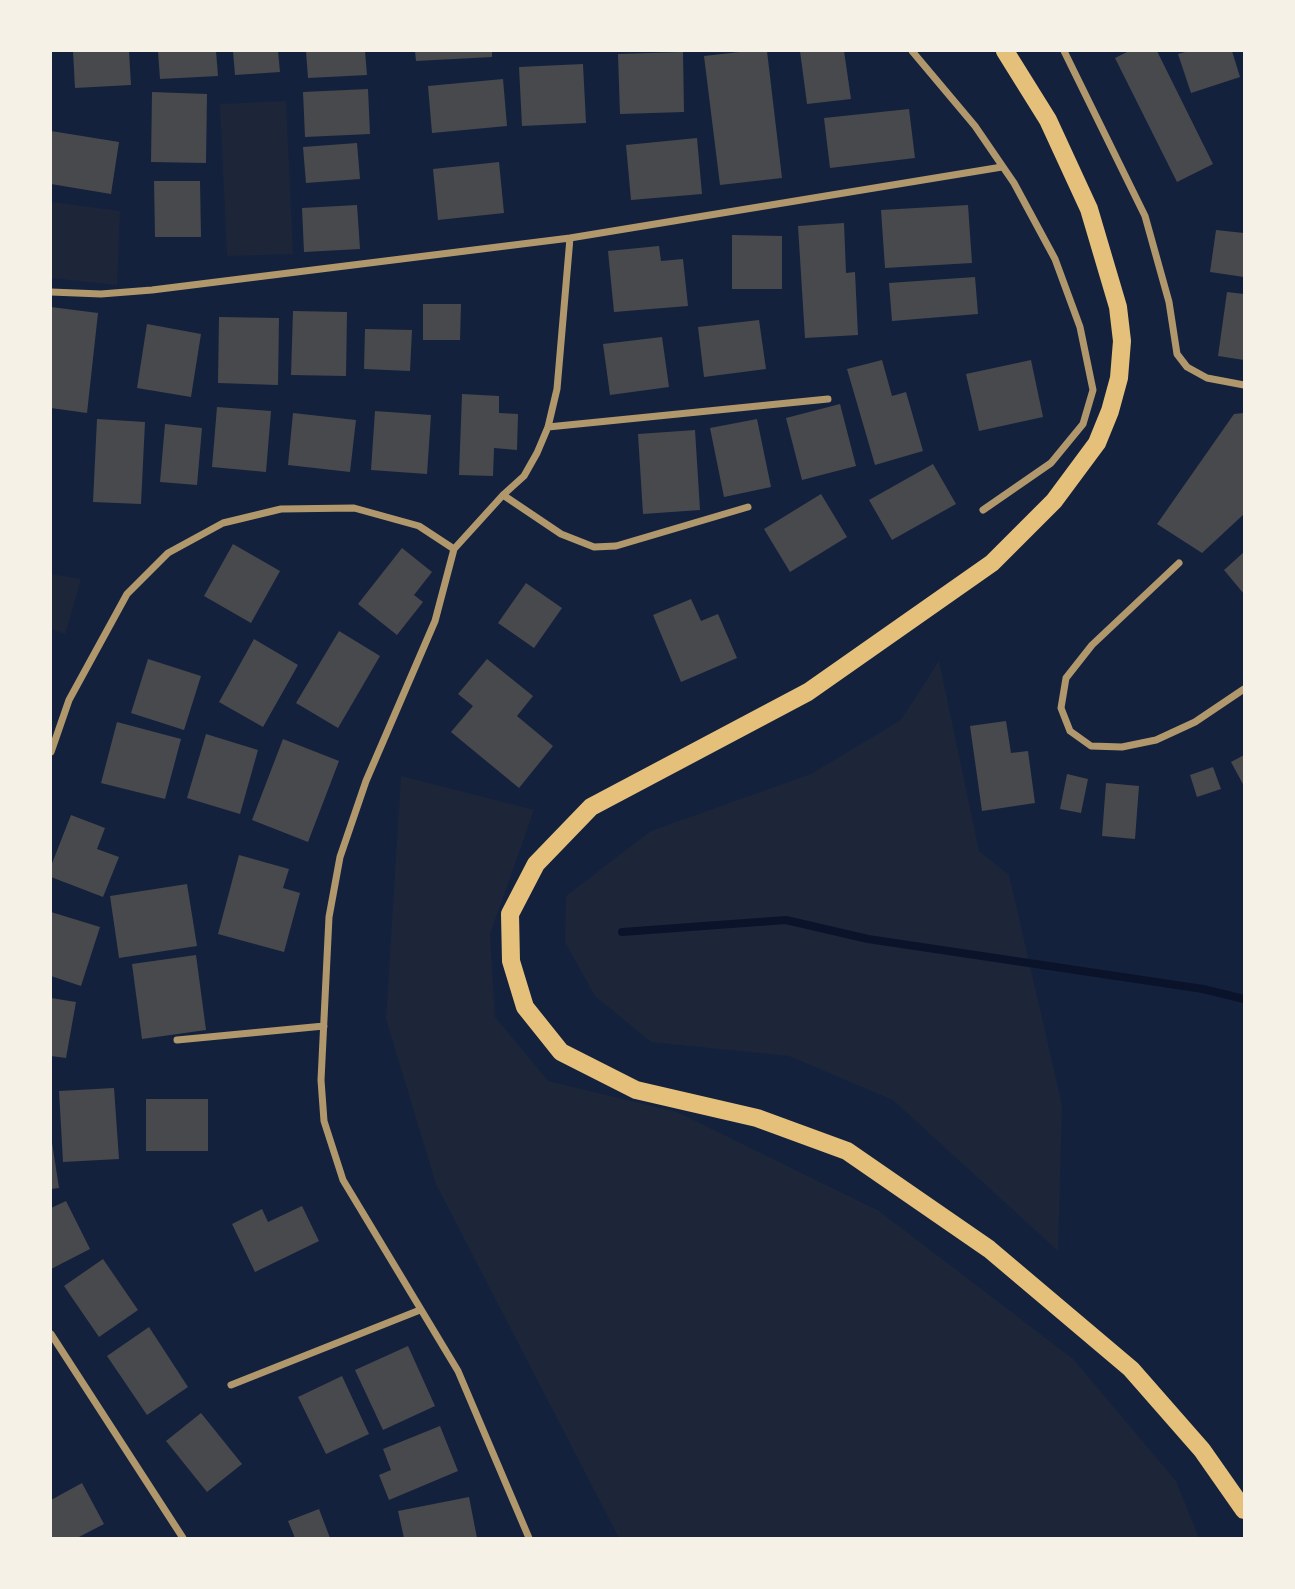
<!DOCTYPE html>
<html>
<head>
<meta charset="utf-8">
<style>
	body { margin:0 }
	#map { position:relative; width:1295px; height:1589px; overflow:hidden; background:#14213d; font-family:"Alegreya Sans",sans-serif }
	canvas { display:block }
	.frame { position:absolute; inset:0; border:52px solid #f6f1e7; pointer-events:none }
</style>
</head>
<body>
<div id="map">
<canvas width="1295" height="1589"></canvas>
<div class="frame"></div>
</div>
<script>
const c = document.querySelector('canvas').getContext('2d');
c.lineJoin = 'round';
function fillPath(path, color) {
  c.fillStyle = color;
  c.fill(path, 'evenodd');
}
function toPath(rows) {
  const path = new Path2D();
  for (const r of rows) {
    path.moveTo(r[0], r[1]);
    for (let i = 2; i < r.length; i += 2) path.lineTo(r[i], r[i + 1]);
  }
  return path;
}
function trace(path, color, width, dash) {
  c.strokeStyle = color;
  c.lineWidth = width;
  c.lineCap = dash ? 'butt' : 'round';
  c.setLineDash(dash || []);
  c.stroke(path);
}
fillPath(toPath([
	[286,101,293,254,227,256,220,104],
	[51,202,120,211,117,285,51,278],
	[51,574,81,579,65,634,51,629],
	[939,661,979,851,1009,875,1062,1105,1058,1251,893,1100,789,1056,651,1042,595,996,565,942,566,896,651,831,811,774,901,720],
	[401,776,534,810,490,934,495,1017,548,1081,677,1112,879,1211,1073,1359,1176,1481,1199,1538,619,1538,436,1184,386,1019]
]), '#1d2539');
trace(toPath([
	[622,932,786,920,868,939,1203,989,1244,999]
]), '#0b132b', 8);
fillPath(toPath([
	[73,51,129,51,131,85,75,88],
	[158,51,216,51,218,76,160,79],
	[233,51,278,51,280,72,235,75],
	[306,51,365,51,367,75,308,78],
	[415,51,492,51,492,57,416,61],
	[749,51,767,51,782,178,720,185,704,56],
	[800,51,844,51,851,99,807,104],
	[1129,51,1157,51,1213,164,1177,182,1115,58],
	[1189,51,1232,51,1240,77,1191,93,1178,54],
	[683,52,684,112,620,114,618,54],
	[583,64,586,123,522,126,519,67],
	[503,79,507,126,432,133,428,86],
	[368,89,370,134,305,137,303,92],
	[152,92,207,94,206,163,151,162],
	[909,109,915,158,830,168,824,118],
	[51,131,119,142,111,194,51,184],
	[697,138,702,194,631,200,626,145],
	[357,143,360,179,306,183,303,147],
	[499,162,504,213,438,220,433,169],
	[154,181,200,181,201,237,155,237],
	[357,205,360,249,304,252,302,208],
	[968,205,972,263,885,268,881,210],
	[844,223,846,273,855,272,858,335,805,338,798,226],
	[1216,230,1244,233,1244,277,1210,272],
	[732,235,782,236,782,289,732,289],
	[659,246,661,261,683,259,688,306,614,312,608,251],
	[975,277,978,314,892,321,889,283],
	[1227,292,1244,294,1244,360,1218,356],
	[423,304,461,304,460,340,423,340],
	[51,307,98,313,87,413,51,408],
	[293,311,347,312,346,376,291,375],
	[219,317,279,318,278,385,218,383],
	[759,320,766,369,704,377,698,327],
	[147,324,201,334,191,397,137,388],
	[365,329,412,330,410,371,364,369],
	[662,337,669,387,610,395,603,344],
	[882,360,892,396,906,392,923,451,875,465,847,369],
	[1031,360,1043,417,979,431,966,374],
	[462,394,499,396,499,413,518,414,517,450,494,448,493,476,459,475],
	[840,404,856,466,802,480,786,418],
	[217,407,271,411,266,472,212,467],
	[375,411,431,415,427,474,371,470],
	[293,413,356,420,350,472,288,465],
	[1244,413,1244,514,1202,553,1157,524,1234,414],
	[97,419,145,422,141,504,93,502],
	[757,419,771,487,724,497,710,428],
	[165,424,202,428,197,485,160,482],
	[695,430,700,510,643,514,638,434],
	[933,464,956,504,892,540,869,500],
	[821,494,847,537,790,572,764,529],
	[233,544,280,571,251,623,204,596],
	[402,548,432,572,414,595,423,602,397,635,358,604],
	[1244,552,1244,594,1224,570],
	[526,583,562,608,534,648,498,623],
	[691,599,701,621,718,614,737,658,681,682,653,615],
	[339,631,380,656,338,728,296,703],
	[254,639,298,665,263,727,219,702],
	[148,659,201,676,184,730,131,713],
	[487,659,533,696,517,716,553,746,519,788,451,732,473,706,458,694],
	[1006,721,1011,753,1028,751,1035,803,982,811,970,726],
	[117,722,181,739,165,799,101,783],
	[206,734,258,750,240,814,187,798],
	[283,739,339,761,308,842,252,820],
	[1244,755,1244,786,1231,762],
	[1213,767,1221,789,1197,797,1190,775],
	[1067,774,1088,779,1081,813,1060,809],
	[1106,783,1139,786,1135,839,1102,836],
	[71,815,105,828,97,849,119,857,103,897,51,877,51,866],
	[239,855,289,869,283,888,300,893,284,952,218,934],
	[187,884,197,946,119,958,110,896],
	[51,912,100,927,81,986,51,976],
	[196,955,206,1030,142,1039,132,964],
	[51,998,76,1002,66,1058,51,1056],
	[114,1088,119,1159,63,1162,59,1091],
	[146,1099,208,1099,208,1151,146,1151],
	[51,1136,59,1188,51,1189],
	[66,1201,90,1249,51,1269,51,1208],
	[302,1206,319,1241,255,1272,232,1224,262,1209,268,1222],
	[103,1259,138,1310,99,1337,64,1286],
	[149,1327,188,1387,147,1415,107,1356],
	[408,1346,435,1406,383,1430,355,1370],
	[342,1376,369,1434,326,1454,298,1397],
	[201,1413,242,1464,207,1492,166,1441],
	[440,1426,458,1471,389,1500,379,1475,391,1470,383,1449],
	[82,1483,104,1524,77,1538,51,1538,51,1500],
	[469,1497,477,1538,404,1538,398,1511],
	[319,1509,330,1538,295,1538,288,1521]
]), '#48494c');
trace(toPath([
	[912,51,975,126,1014,183,1055,259,1080,327,1093,390,1083,424,1051,463,983,510],
	[1064,51,1145,216,1169,302,1177,354,1187,367,1207,378,1244,385],
	[570,238,1002,167],
	[51,292,101,294,152,290,570,238,557,389,548,427,537,453,524,476,503,495,454,549,435,621,366,781,340,857,329,917,321,1080,324,1121,343,1180,458,1371,529,1538],
	[548,427,828,399],
	[503,495,561,534,594,547,616,546,748,507],
	[1179,563,1092,645,1066,678,1061,708,1070,731,1091,746,1122,747,1156,740,1195,722,1244,689],
	[51,752,69,700,127,594,168,553,223,523,281,509,354,508,419,526,454,549],
	[177,1040,324,1026],
	[51,1334,183,1538],
	[231,1385,420,1310]
]), '#b1986c', 7);
trace(toPath([
	[1005,51,1048,120,1089,209,1118,307,1122,341,1119,378,1110,411,1097,443,1054,501,992,563,808,692,591,807,536,864,510,914,511,961,525,1007,561,1052,636,1090,757,1118,847,1151,989,1249,1131,1369,1202,1450,1244,1510]
]), '#e5c07b', 18);
</script>
</body>
</html>
